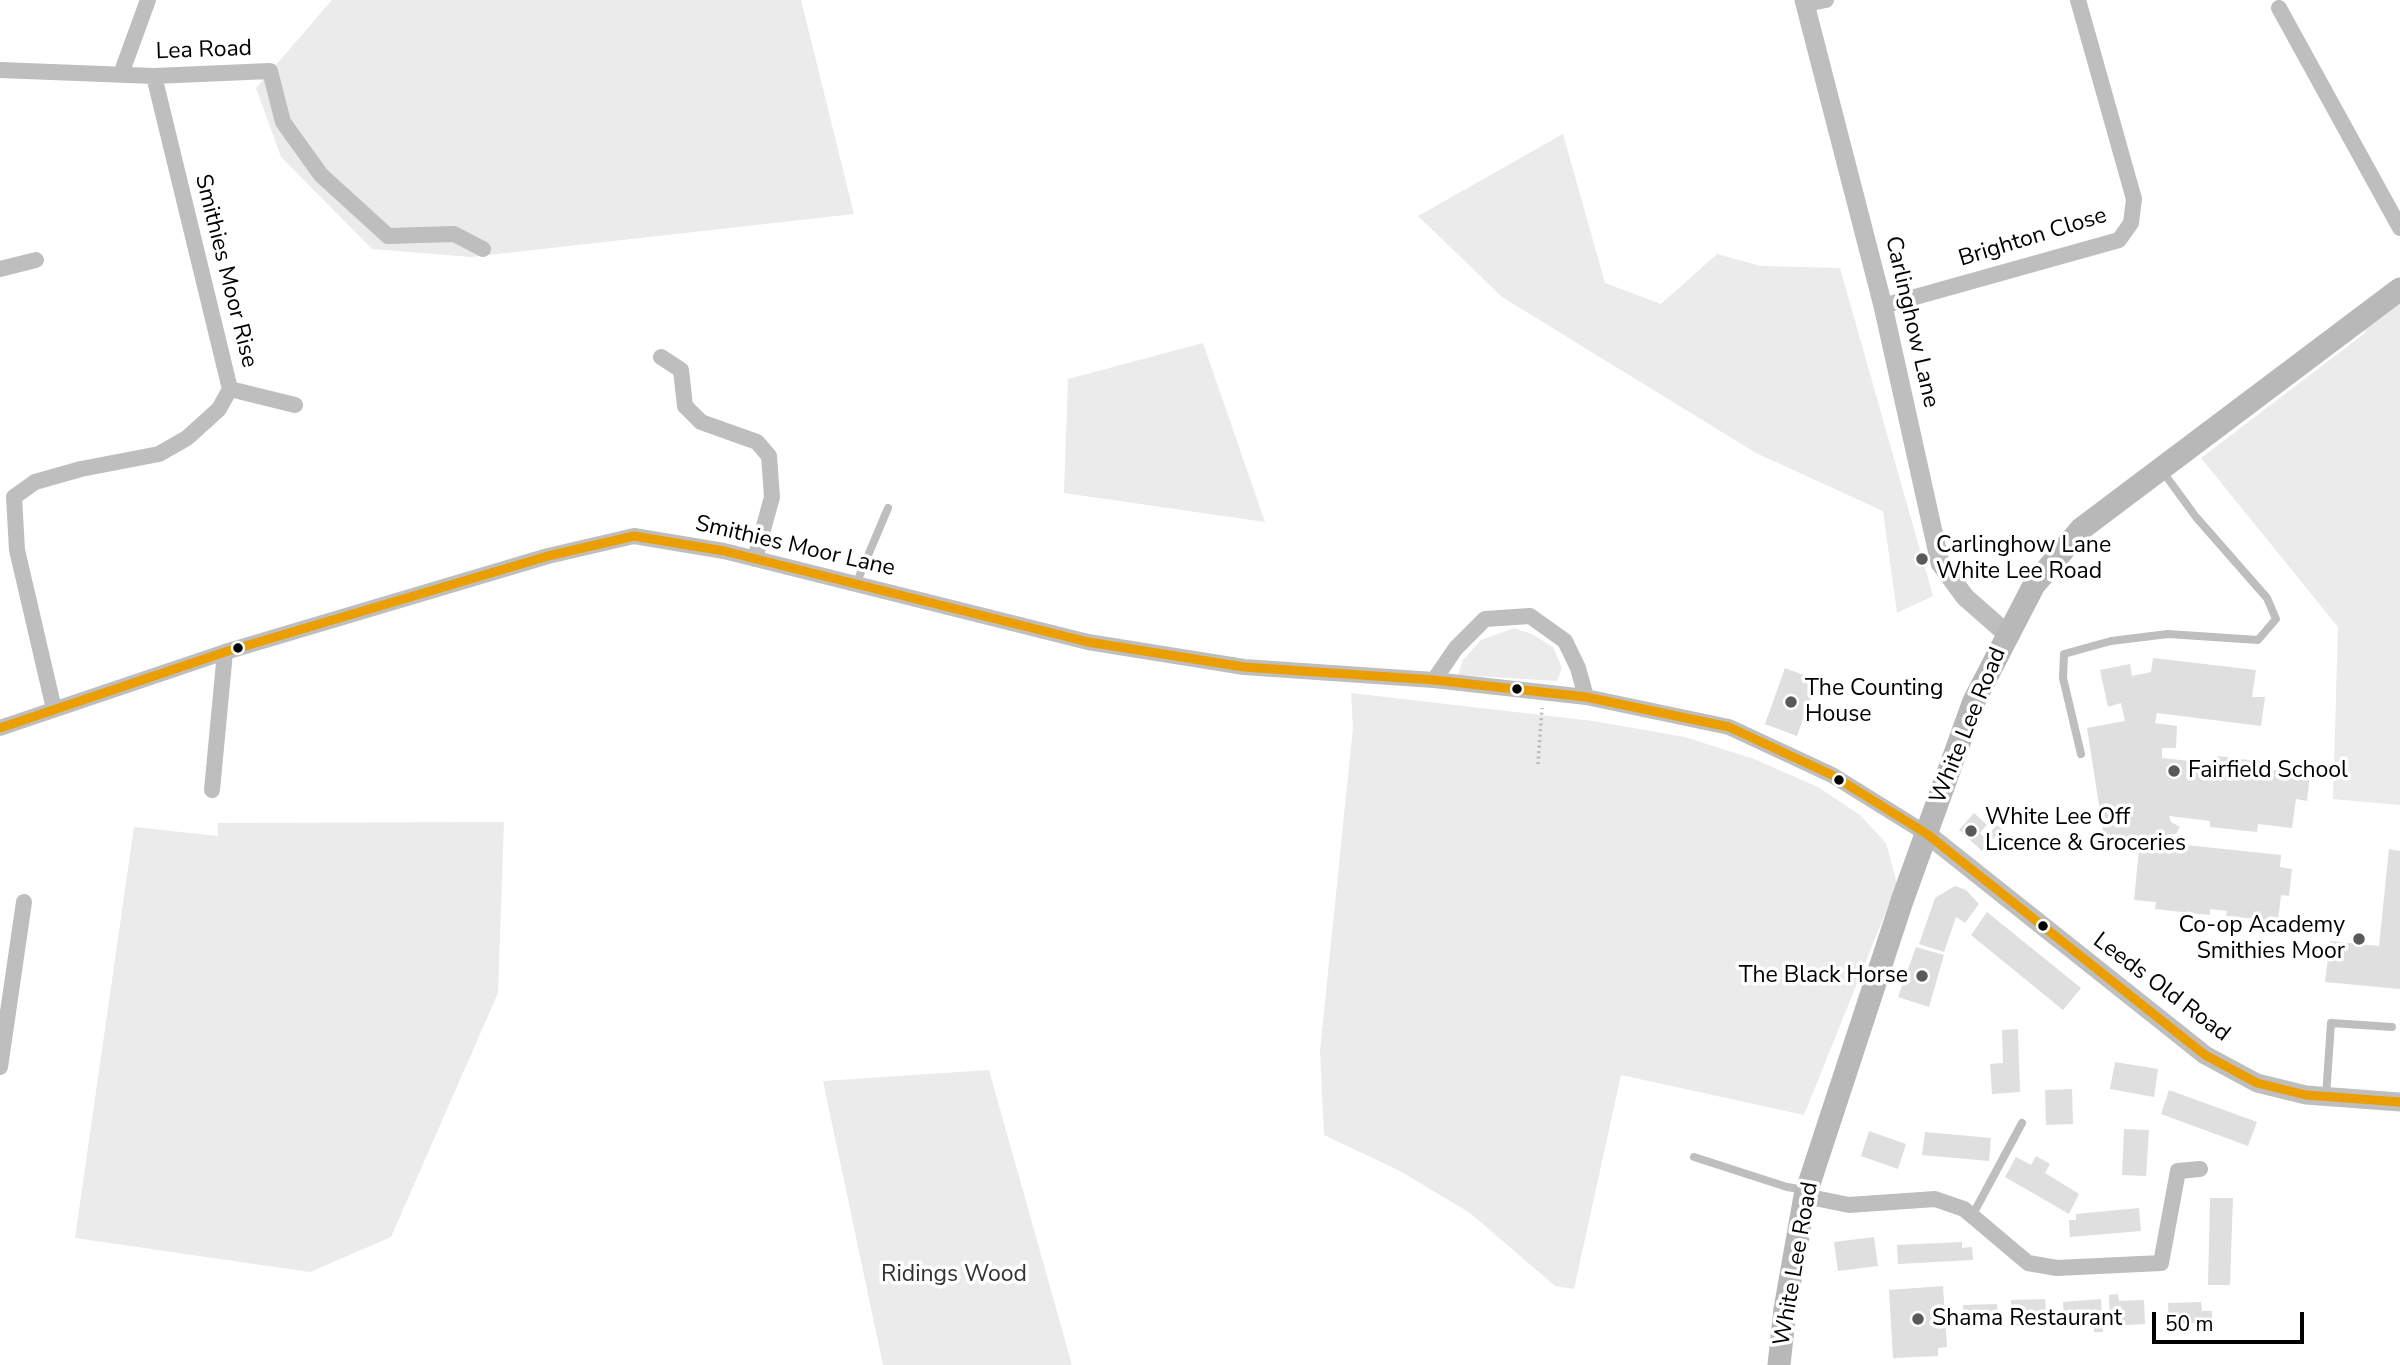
<!DOCTYPE html>
<html>
<head>
<meta charset="utf-8">
<style>
	body { margin:0 }
	#map { position:relative; width:2400px; height:1365px; overflow:hidden; background:#fff; font-family:"Nunito Sans",sans-serif }
	canvas { display:block }
	.scale { position:absolute; left:2152px; top:1312px; width:152px; height:32px; box-sizing:border-box; border:4px solid #000; border-top:0; padding-left:9px; font-size:21px; line-height:24px; white-space:nowrap; color:#000; -webkit-text-stroke:5px #fff; paint-order:stroke }
</style>
</head>
<body>
<div id="map">
<canvas width="2400" height="1365"></canvas>
<div class="scale">50 m</div>
</div>
<script>
const c = document.querySelector('canvas').getContext('2d');
c.lineJoin = 'round';
function fillPath(path, color) {
  c.fillStyle = color;
  c.fill(path, 'evenodd');
}
function toPath(rows) {
  const path = new Path2D();
  for (const r of rows) {
    path.moveTo(r[0], r[1]);
    for (let i = 2; i < r.length; i += 2) path.lineTo(r[i], r[i + 1]);
  }
  return path;
}
function trace(path, color, width, dash) {
  c.strokeStyle = color;
  c.lineWidth = width;
  c.lineCap = dash ? 'butt' : 'round';
  c.setLineDash(dash || []);
  c.stroke(path);
}
function label(font, color, halo, rows, align = 'center') {
  c.font = font + ' "Nunito Sans",sans-serif';
  c.lineWidth = 7;
  c.setLineDash([]);
  c.textBaseline = 'middle';
  c.strokeStyle = halo;
  c.fillStyle = color;
  for (const [text, x, y, turn = 0] of rows) {
    c.save();
    c.translate(x, y);
    c.rotate((+turn || 0) * Math.PI / 180);
    c.textAlign = isNaN(turn) ? turn : align;
    if (halo) c.strokeText(text, 0, 0);
    c.fillText(text, 0, 0);
    c.restore();
  }
}
fillPath(toPath([
	[332,0,801,0,854,214,471,257,372,249,281,157,256,88],
	[1563,134,1605,283,1661,304,1717,254,1761,266,1840,268,1933,596,1897,613,1883,511,1756,453,1502,297,1418,216],
	[2400,302,2400,805,2333,799,2338,627,2201,458,2365,333,2364,330],
	[1203,343,1265,522,1064,493,1068,379],
	[1514,628,1532,634,1553,647,1562,668,1557,681,1458,675,1463,660,1481,640],
	[1351,693,1593,721,1685,737,1754,759,1818,787,1860,815,1886,843,1897,884,1804,1115,1621,1075,1574,1289,1555,1286,1470,1213,1400,1171,1324,1135,1320,1051,1353,727],
	[504,822,498,993,391,1237,310,1272,75,1238,134,827,218,836,218,823],
	[989,1070,1072,1365,883,1365,823,1081]
]), '#ebebeb');
fillPath(toPath([
	[2153,658,2256,670,2252,697,2265,697,2261,726,2157,713,2155,723,2177,726,2176,748,2162,748,2162,758,2217,764,2218,756,2263,762,2263,769,2310,774,2307,801,2296,799,2292,828,2258,824,2257,832,2210,827,2210,821,2169,816,2171,822,2180,827,2176,834,2168,834,2167,843,2281,855,2280,867,2292,869,2289,896,2281,895,2278,921,2226,916,2227,911,2210,909,2210,915,2155,909,2156,902,2134,900,2140,840,2105,843,2087,728,2125,721,2121,703,2108,707,2100,670,2130,664,2132,676,2151,672],
	[1785,668,1817,680,1797,736,1765,724],
	[1974,813,1987,825,1980,833,1985,838,1997,825,2002,829,1982,851,1959,830],
	[2389,849,2400,851,2400,989,2325,982,2330,941,2379,946],
	[1955,886,1966,890,1979,904,1965,923,1956,917,1944,952,1919,944,1935,898],
	[1987,912,2081,988,2063,1010,1971,935],
	[1916,947,1944,955,1929,1007,1898,997],
	[2018,1029,2020,1092,1992,1094,1990,1064,2003,1063,2002,1030],
	[2115,1062,2158,1069,2154,1097,2110,1089],
	[2072,1089,2073,1124,2046,1125,2045,1090],
	[2169,1090,2257,1122,2248,1146,2161,1114],
	[2124,1129,2149,1130,2146,1176,2122,1175],
	[1869,1131,1906,1144,1898,1169,1861,1156],
	[1925,1132,1991,1138,1989,1161,1922,1155],
	[2036,1156,2050,1164,2045,1173,2079,1194,2069,1214,2005,1177,2016,1157,2031,1165],
	[2210,1198,2233,1198,2230,1285,2208,1285],
	[2139,1208,2141,1231,2070,1237,2069,1220,2076,1220,2076,1214],
	[1874,1237,1878,1266,1838,1271,1834,1242],
	[1962,1242,1962,1248,1972,1247,1973,1260,1898,1264,1897,1245],
	[1943,1286,1947,1347,1938,1348,1938,1356,1893,1358,1889,1290],
	[2118,1294,2119,1301,2144,1300,2145,1324,2110,1326,2109,1295],
	[2045,1299,2046,1313,2053,1313,2053,1324,2012,1326,2011,1300],
	[2101,1299,2103,1332,2094,1332,2093,1322,2064,1324,2063,1302],
	[2201,1302,2202,1311,2212,1311,2212,1322,2169,1324,2168,1303],
	[1997,1304,1998,1325,1964,1326,1963,1305]
]), '#dfdfdf');
trace(toPath([
	[1538,764,1542,708]
]), '#b9b9b9', 3.5, [2, 3.5]);
trace(toPath([
	[856,584,888,508],
	[2081,754,2063,678,2064,654,2111,641,2168,634,2258,640,2276,619,2267,598,2196,517,2163,472],
	[2326,1096,2331,1023,2392,1027],
	[1694,1157,1787,1187,1805,1190],
	[1972,1216,2022,1123]
]), '#bebebe', 8);
trace(toPath([
	[1805,4,1826,0],
	[2279,8,2400,228],
	[0,70,154,76,270,71,283,122,321,175,388,236,454,234,483,249],
	[121,74,148,0],
	[0,269,36,260],
	[1883,306,2119,240,2131,223,2134,199,2078,0],
	[661,357,681,370,685,406,701,422,757,442,769,456,772,497,755,559],
	[230,389,295,405],
	[1434,680,1456,648,1485,619,1530,616,1565,641,1578,668,1586,697],
	[54,709,17,550,14,497,35,482,81,469,159,454,187,438,219,409,230,389,154,76],
	[0,728,225,652,548,556,634,536,724,551,1088,642,1244,667,1434,680,1586,697,1729,727,1832,775,1927,834],
	[212,790,225,652],
	[0,1067,24,902],
	[1805,1196,1849,1205,1935,1199,1964,1209,2028,1263,2057,1268,2161,1263,2178,1171,2200,1169]
]), '#bebebe', 16);
trace(toPath([
	[1804,0,1883,306,1940,563,1965,597,2007,634],
	[1927,834,2205,1055,2257,1083,2306,1095,2400,1102]
]), '#bebebe', 19);
trace(toPath([
	[1779,1365,1785,1309,1805,1196,1902,901,1974,701,2034,585,2081,529,2400,289]
]), '#b8b8b8', 23);
trace(toPath([
	[0,728,225,652,548,556,634,536,724,551,1088,642,1244,667,1434,680,1586,697,1729,727,1832,775,1927,834,2205,1055,2257,1083,2306,1095,2400,1102]
]), '#eb9e00', 9);
for (const [x, y, r, color] of [
	[1922,559,7,"#595959"],
	[238,648,6,"#000"],
	[1517,689,6,"#000"],
	[1791,702,7,"#595959"],
	[2174,771,7,"#595959"],
	[1839,780,6,"#000"],
	[1971,831,7,"#595959"],
	[2043,926,6,"#000"],
	[2359,939,7,"#595959"],
	[1922,976,7,"#595959"],
	[1918,1319,7,"#595959"]
]) {
  const dot = new Path2D();
  dot.arc(x, y, r, 0, 2 * Math.PI);
  c.fillStyle = color;
  c.fill(dot);
  trace(dot, '#fff', 2.5);
}
label('23px', '#000', '#fff', [
	["Lea Road",204,51,-2],
	["Brighton Close",2033,238,-17],
	["Smithies Moor Rise",225,271,76],
	["Carlinghow Lane",1911,322,77],
	["Smithies Moor Lane",795,547,13],
	["White Lee Road",1969,726,-68],
	["Leeds Old Road",2161,988,37],
	["White Lee Road",1797,1264,-80]
]);
label('23px', '#000', '#fff', [
	["Carlinghow Lane",1936,546],
	["White Lee Road",1936,572],
	["The Counting",1805,689],
	["House",1805,715],
	["Fairfield School",2188,771],
	["White Lee Off",1985,818],
	["Licence & Groceries",1985,844],
	["Co-op Academy",2345,926,"right"],
	["Smithies Moor",2345,952,"right"],
	["The Black Horse",1908,976,"right"],
	["Shama Restaurant",1932,1319]
], 'left');
label('23px', '#323232', '#fff', [
	["Ridings Wood",954,1275]
]);
</script>
</body>
</html>
